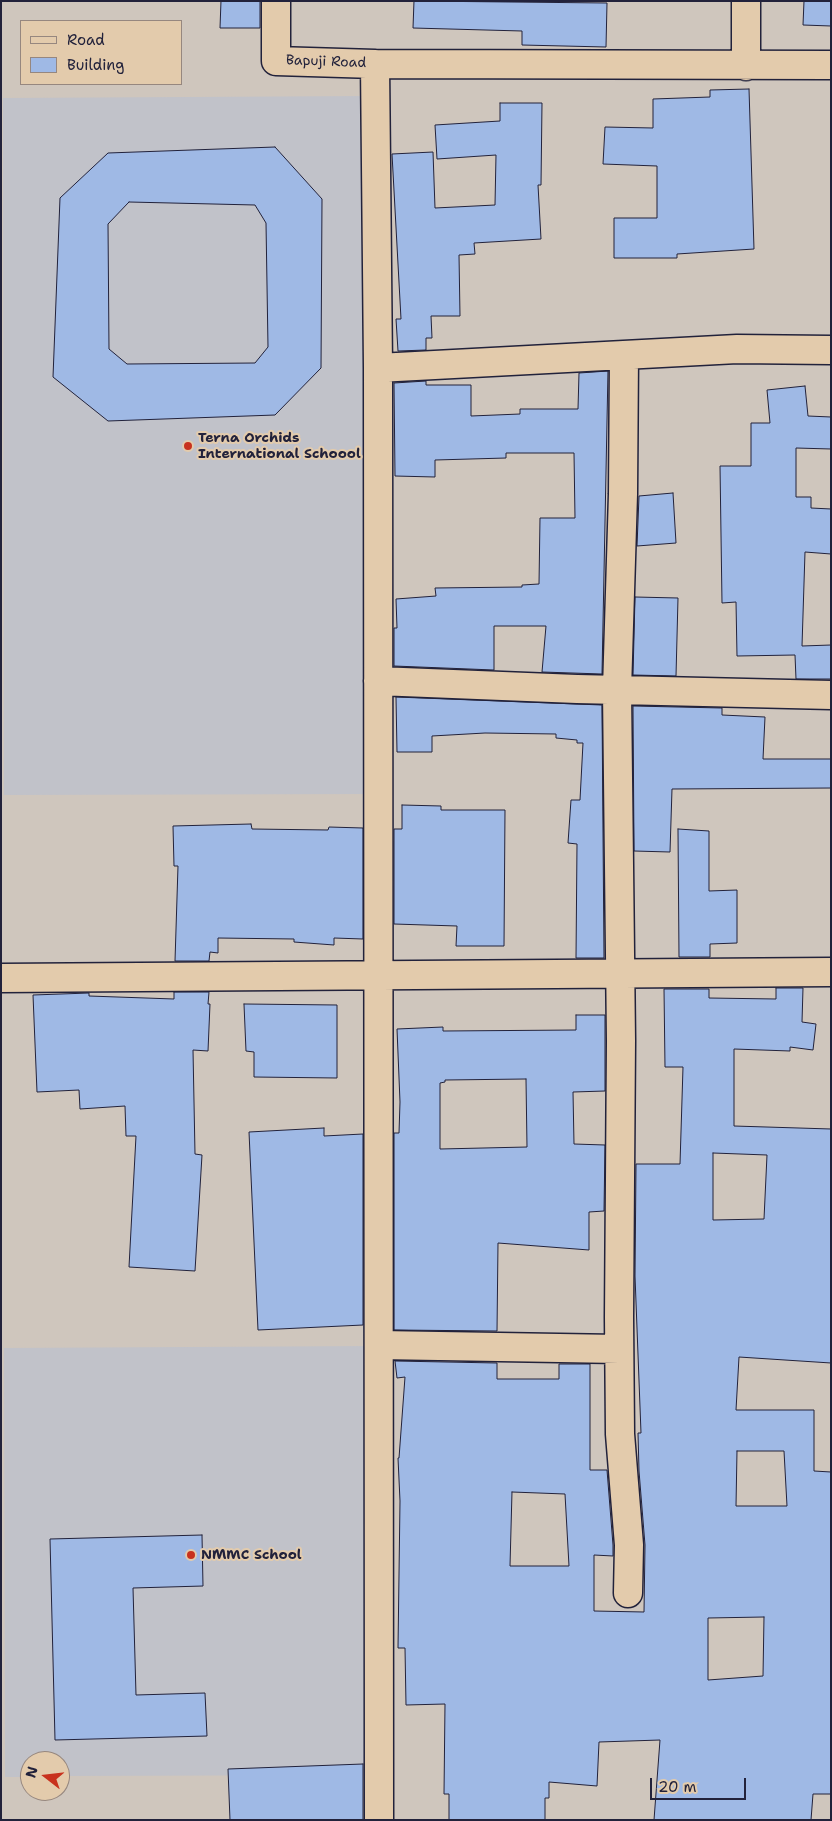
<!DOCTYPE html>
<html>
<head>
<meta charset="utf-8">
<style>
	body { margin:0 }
	#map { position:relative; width:832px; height:1821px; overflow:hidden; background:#cfc6bd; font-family:"Shantell Sans",sans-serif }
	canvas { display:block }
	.frame { position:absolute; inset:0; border:2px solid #22223b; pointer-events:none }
	.legend { position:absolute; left:20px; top:20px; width:162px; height:65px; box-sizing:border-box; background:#e3cbac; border:1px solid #96877f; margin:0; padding:6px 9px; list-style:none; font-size:15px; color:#22223b }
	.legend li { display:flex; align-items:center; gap:10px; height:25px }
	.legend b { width:25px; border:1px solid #96877f }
	.north { position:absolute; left:20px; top:1751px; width:50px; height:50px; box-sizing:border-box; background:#e3cbac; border:1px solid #96877f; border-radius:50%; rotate:286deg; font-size:14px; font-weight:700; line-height:20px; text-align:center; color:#22223b }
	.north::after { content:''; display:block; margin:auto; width:18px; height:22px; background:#c8321e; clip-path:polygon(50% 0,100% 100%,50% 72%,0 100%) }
	.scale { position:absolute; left:650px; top:1778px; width:96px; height:22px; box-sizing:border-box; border:2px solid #22223b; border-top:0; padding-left:6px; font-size:15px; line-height:18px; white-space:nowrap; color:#22223b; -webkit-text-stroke:4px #e3cbac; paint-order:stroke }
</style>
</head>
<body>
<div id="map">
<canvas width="832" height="1821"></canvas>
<div class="frame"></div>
<ul class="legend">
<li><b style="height:6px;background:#e3cbac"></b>Road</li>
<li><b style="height:14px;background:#9fb9e5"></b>Building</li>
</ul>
<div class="north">N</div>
<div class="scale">20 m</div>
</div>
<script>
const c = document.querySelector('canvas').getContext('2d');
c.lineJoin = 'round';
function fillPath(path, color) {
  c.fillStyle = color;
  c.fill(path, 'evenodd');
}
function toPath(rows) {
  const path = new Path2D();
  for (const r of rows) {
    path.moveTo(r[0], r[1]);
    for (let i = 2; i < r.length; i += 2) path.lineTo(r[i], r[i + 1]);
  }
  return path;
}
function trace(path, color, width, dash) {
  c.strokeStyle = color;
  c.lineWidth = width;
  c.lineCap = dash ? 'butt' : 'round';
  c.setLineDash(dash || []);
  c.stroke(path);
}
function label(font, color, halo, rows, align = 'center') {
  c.font = font + ' "Shantell Sans",sans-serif';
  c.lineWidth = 4;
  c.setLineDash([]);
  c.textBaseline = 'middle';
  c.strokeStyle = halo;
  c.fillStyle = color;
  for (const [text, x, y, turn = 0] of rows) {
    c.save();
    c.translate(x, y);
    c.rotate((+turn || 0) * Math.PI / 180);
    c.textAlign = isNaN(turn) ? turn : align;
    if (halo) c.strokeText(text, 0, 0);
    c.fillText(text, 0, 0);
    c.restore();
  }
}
fillPath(toPath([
	[372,96,373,794,4,795,3,98],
	[377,1346,378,1775,60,1776,60,1761,30,1761,30,1777,5,1777,4,1348]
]), '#c1c2c9');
const building = toPath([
	[221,1,260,1,260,28,220,28,221,1],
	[414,1,607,3,606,47,522,45,522,31,413,28,414,1],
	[804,1,831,1,831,26,803,25,804,1],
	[749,89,754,249,677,254,677,258,614,258,614,218,657,218,657,166,603,164,605,127,653,128,653,99,710,97,710,90,749,89],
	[500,103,542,103,541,185,538,185,541,239,474,243,475,254,459,255,460,316,431,316,432,338,426,338,426,350,398,351,396,319,401,319,392,154,433,152,435,208,495,205,496,155,437,159,435,125,500,121,500,103],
	[275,147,322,199,321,368,275,415,108,421,53,377,60,198,108,153,275,147],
	[129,202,255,205,266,223,268,347,255,363,127,364,109,349,108,224,129,202],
	[608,371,602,674,542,672,546,626,494,626,494,670,394,666,394,628,397,628,396,599,436,596,435,588,522,587,522,585,539,584,540,518,575,518,574,453,506,453,506,458,435,460,435,477,395,476,394,383,426,381,426,385,471,385,471,416,520,414,520,409,578,409,579,373,608,371],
	[805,386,808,416,831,417,831,449,796,448,796,497,811,497,811,508,831,509,831,554,805,552,802,646,831,645,831,679,796,679,795,655,737,656,736,602,722,603,720,466,751,466,751,423,770,423,767,390,805,386],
	[673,493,676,543,637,546,639,496,673,493],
	[635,597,678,598,676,676,633,675,635,597],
	[396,697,602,705,604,958,576,958,577,844,568,843,571,800,580,800,583,743,577,743,577,740,556,738,556,734,485,733,432,736,432,752,397,752,396,697],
	[633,706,722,708,722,715,765,717,763,759,831,759,831,788,672,789,670,852,634,851,633,706],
	[402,805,441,806,441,810,505,810,504,946,456,946,457,926,394,924,394,829,402,829,402,805],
	[251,824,252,829,328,830,329,827,363,828,363,939,334,938,334,945,294,942,294,939,218,938,218,953,210,952,209,961,175,961,178,866,174,866,173,826,251,824],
	[678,829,709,831,709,891,737,890,737,943,710,944,710,957,679,957,678,829],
	[776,988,803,988,802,1022,816,1024,813,1050,790,1047,790,1051,734,1049,734,1126,831,1129,831,1363,739,1357,736,1410,814,1410,814,1471,831,1472,831,1794,813,1794,811,1820,654,1820,660,1740,599,1742,597,1786,549,1782,549,1798,545,1798,545,1820,449,1820,449,1794,444,1794,445,1704,406,1705,405,1648,398,1648,400,1501,398,1458,399,1458,405,1377,397,1378,395,1361,497,1363,497,1379,559,1379,559,1364,590,1364,590,1470,607,1470,613,1545,613,1556,594,1555,594,1611,644,1612,645,1545,639,1471,638,1433,641,1433,635,1276,636,1164,680,1164,683,1067,665,1067,664,989,709,989,709,998,776,999,776,988],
	[713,1153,767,1155,764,1219,713,1220,713,1153],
	[737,1451,784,1451,787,1506,736,1506,737,1451],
	[512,1492,565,1494,569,1566,510,1566,512,1492],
	[764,1617,763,1676,708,1680,708,1618,764,1617],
	[174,992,209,992,208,1004,210,1004,208,1051,193,1050,195,1154,202,1155,195,1271,129,1267,136,1136,126,1136,125,1106,80,1109,79,1090,37,1092,33,995,89,993,89,996,174,999,174,992],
	[244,1004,337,1005,337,1078,254,1077,254,1052,246,1051,244,1004],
	[576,1015,605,1015,605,1091,573,1092,574,1144,605,1145,604,1211,589,1212,589,1250,498,1243,497,1331,394,1330,394,1133,399,1133,400,1102,397,1029,443,1027,443,1031,576,1030,576,1015],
	[526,1079,527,1147,440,1149,440,1083,445,1082,445,1080,526,1079],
	[324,1128,324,1136,363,1134,363,1325,258,1330,249,1132,324,1128],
	[202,1535,203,1586,133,1588,136,1695,205,1693,207,1736,55,1740,50,1539,202,1535],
	[363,1764,363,1820,230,1820,228,1769,363,1764]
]);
fillPath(building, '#9fb9e5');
trace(building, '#22223b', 1);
const street = toPath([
	[276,1,276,61,375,64],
	[746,1,746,66],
	[624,355,623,494,617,690,621,1041,619,1317,620,1434,629,1545,628,1593],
	[378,368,737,349,831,350],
	[378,681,577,689,831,695],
	[1,978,831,972],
	[379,1345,619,1349],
	[379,1820,378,368,375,64,831,65]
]);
trace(street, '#22223b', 31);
trace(street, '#e3cbac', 28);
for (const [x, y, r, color] of [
	[188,446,5,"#c8321e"],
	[191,1555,5,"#c8321e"]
]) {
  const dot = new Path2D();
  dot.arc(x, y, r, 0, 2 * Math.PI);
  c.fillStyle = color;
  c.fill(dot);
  trace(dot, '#e3cbac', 2);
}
label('14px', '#22223b', '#e3cbac', [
	["Bapuji Road",326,62,2]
]);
label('bold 14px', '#22223b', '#e3cbac', [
	["Terna Orchids",198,438],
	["International Schoool",198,454],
	["NMMC School",201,1555]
], 'left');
</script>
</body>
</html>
